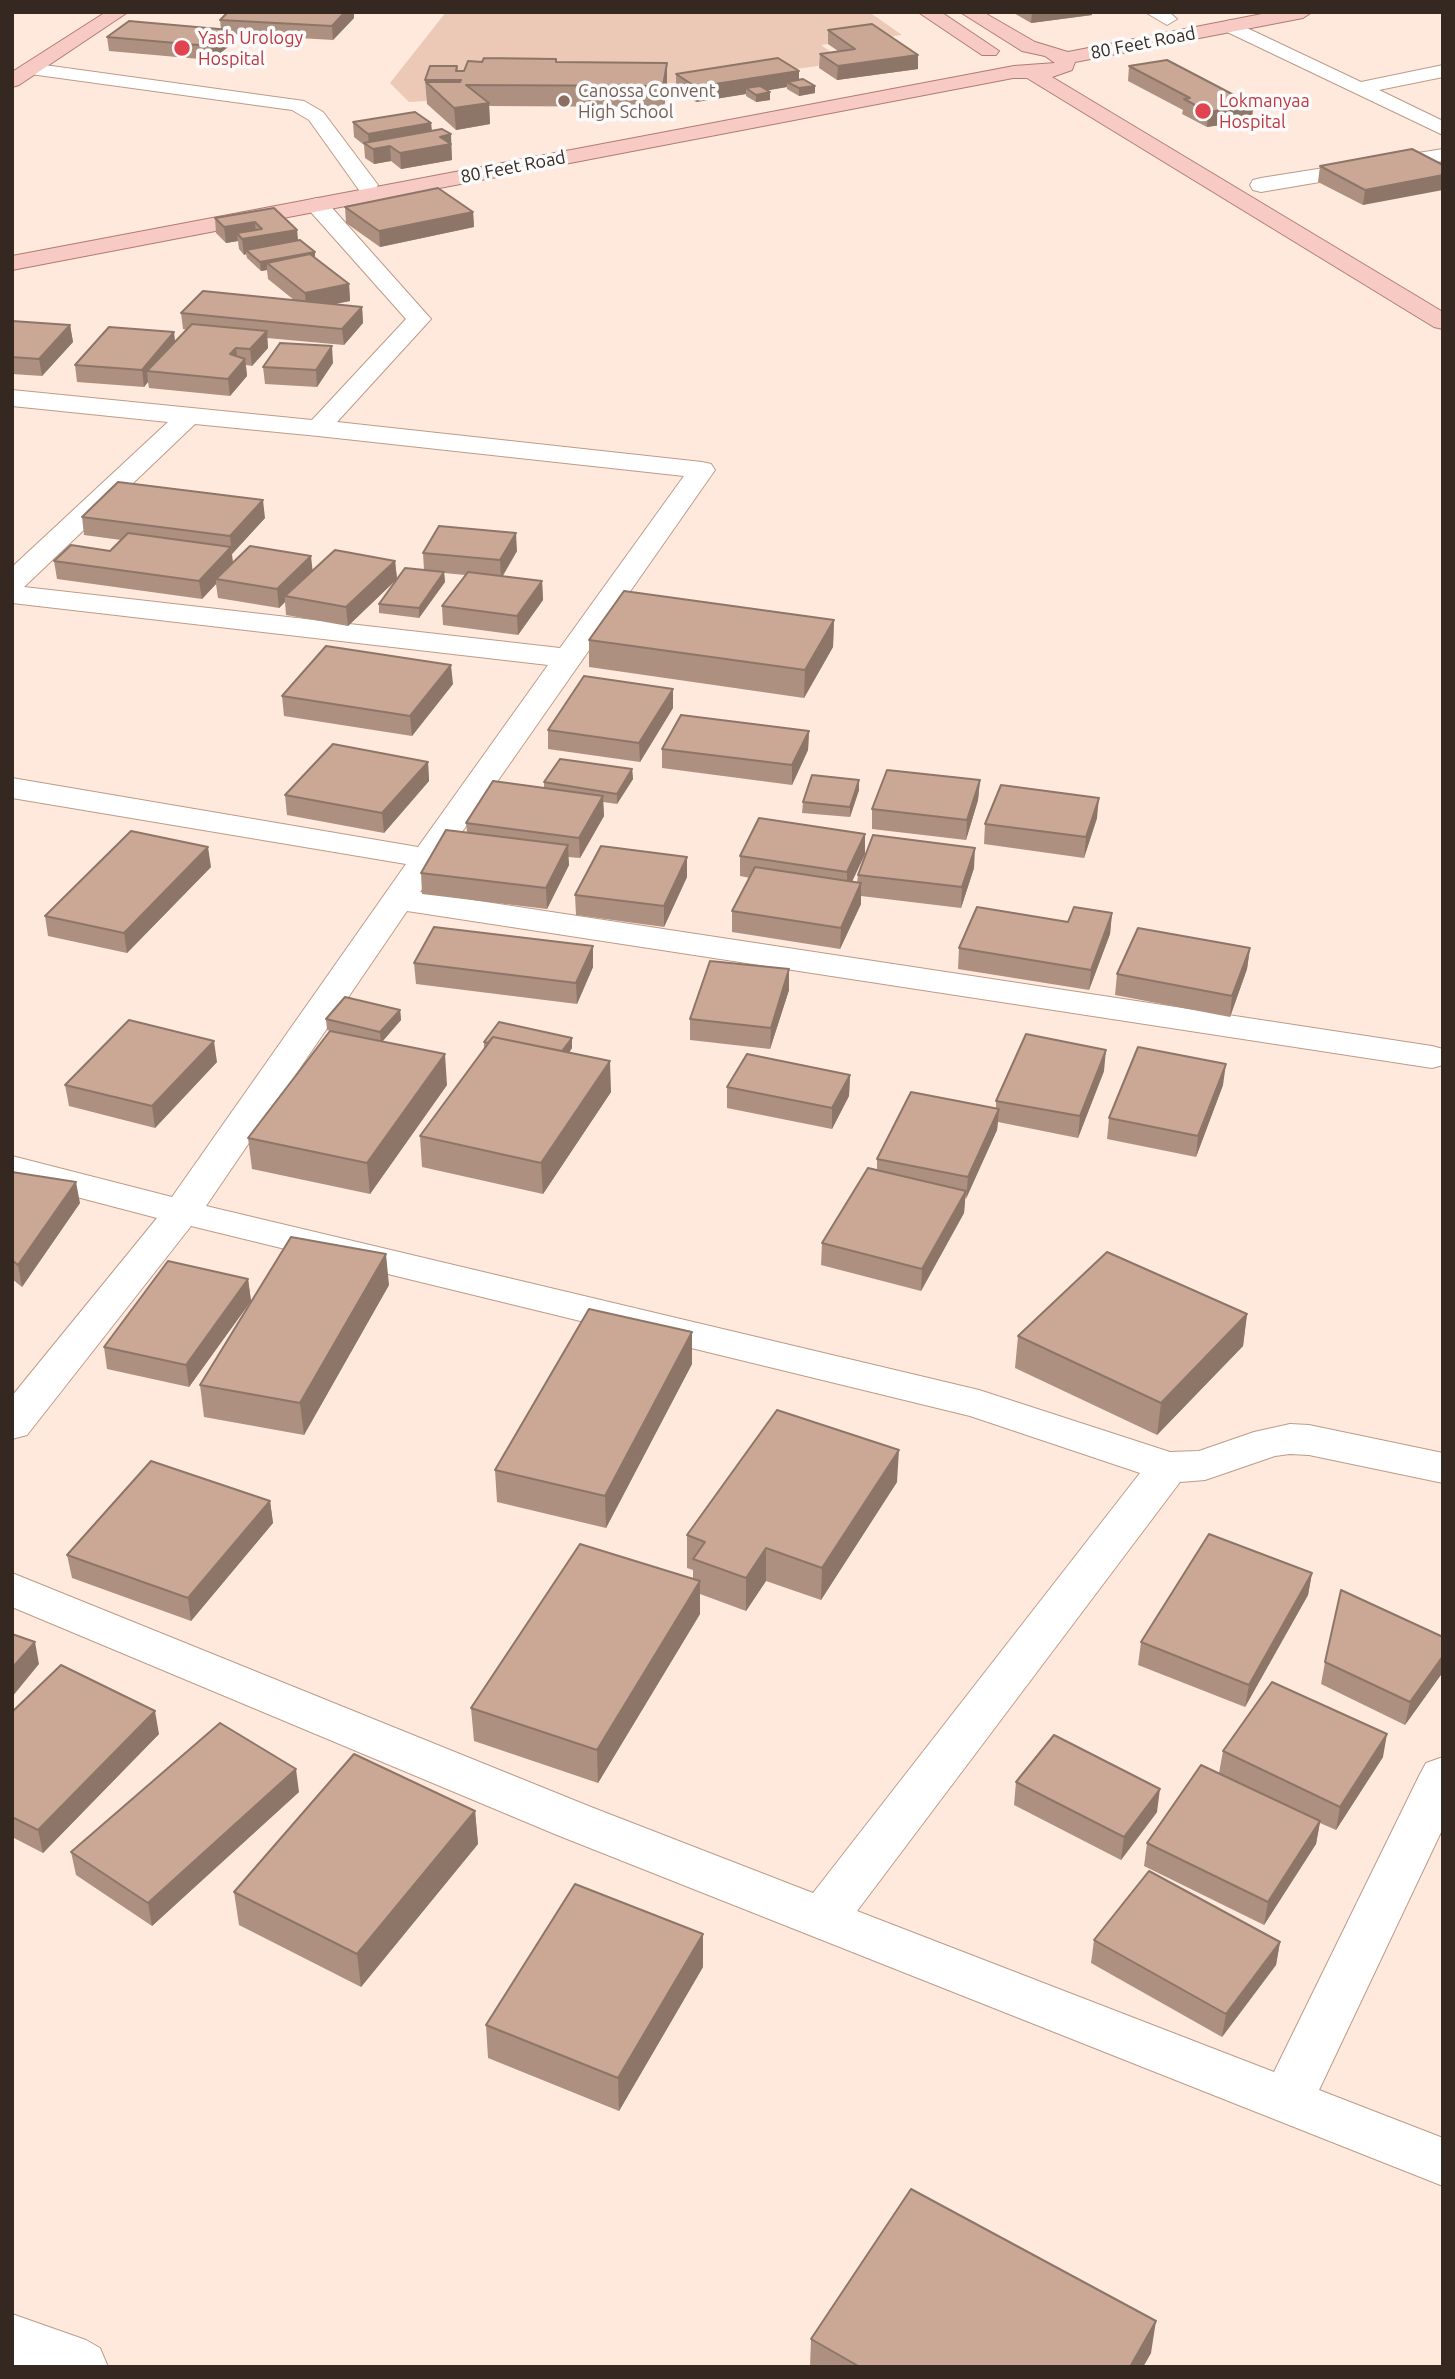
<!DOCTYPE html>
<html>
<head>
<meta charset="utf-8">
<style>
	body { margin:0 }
	#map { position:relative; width:1455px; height:2379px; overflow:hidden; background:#ffe9dd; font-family:Ubuntu,sans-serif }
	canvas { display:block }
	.frame { position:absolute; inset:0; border:14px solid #352820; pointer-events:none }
</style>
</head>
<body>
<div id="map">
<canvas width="1455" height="2379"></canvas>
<div class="frame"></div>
</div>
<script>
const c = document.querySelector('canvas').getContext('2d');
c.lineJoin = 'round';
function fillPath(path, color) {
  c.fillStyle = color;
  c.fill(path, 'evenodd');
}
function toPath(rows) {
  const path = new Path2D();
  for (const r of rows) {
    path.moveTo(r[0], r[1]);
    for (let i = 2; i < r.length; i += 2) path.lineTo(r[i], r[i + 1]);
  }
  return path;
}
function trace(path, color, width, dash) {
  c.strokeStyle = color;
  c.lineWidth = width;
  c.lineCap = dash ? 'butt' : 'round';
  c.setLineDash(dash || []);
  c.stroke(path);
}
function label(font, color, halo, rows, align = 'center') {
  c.font = font + ' Ubuntu,sans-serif';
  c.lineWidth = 7;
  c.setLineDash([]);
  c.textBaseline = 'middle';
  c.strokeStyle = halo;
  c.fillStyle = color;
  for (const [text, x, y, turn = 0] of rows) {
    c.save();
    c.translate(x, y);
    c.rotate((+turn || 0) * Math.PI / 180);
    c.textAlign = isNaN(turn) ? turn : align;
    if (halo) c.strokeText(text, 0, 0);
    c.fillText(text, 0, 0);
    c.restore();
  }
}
fillPath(toPath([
	[446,12,869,12,902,35,821,45,845,62,678,86,674,83,563,83,430,87,426,101,409,102,390,83]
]), '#ebc9b6');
const minor = toPath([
	[1145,12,1169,12,1177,19,1167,25,1145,12],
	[1230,20,1361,82,1443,65,1443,77,1379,90,1443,121,1443,135,1223,30,1220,26,1230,20],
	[30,63,304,101,323,112,378,185,375,190,359,190,309,120,292,110,23,73,20,69,23,65,30,63],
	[1443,149,1443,161,1261,192,1253,190,1250,185,1253,180,1261,178,1443,149],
	[317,198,325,200,431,319,337,422,702,462,711,464,715,470,420,892,1432,1046,1443,1049,1443,1065,1432,1068,407,911,206,1206,979,1390,1170,1452,1199,1451,1254,1432,1290,1424,1309,1425,1443,1453,1443,1483,1309,1455,1290,1454,1275,1456,1205,1480,1180,1482,857,1911,1274,2072,1419,1776,1426,1763,1443,1757,1443,1828,1319,2090,1443,2138,1443,2186,557,1835,12,1607,12,1573,591,1807,813,1893,1140,1473,970,1416,191,1226,27,1435,12,1439,12,1396,157,1218,12,1180,12,1156,172,1197,406,864,12,798,12,778,418,847,548,665,12,603,12,567,168,422,12,406,12,390,312,420,406,319,309,210,306,205,309,200,317,198],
	[195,424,318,436,684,476,560,648,24,587,195,424],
	[12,2314,86,2340,100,2348,108,2367,12,2367,12,2314]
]);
const major = toPath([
	[106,12,128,12,19,85,12,87,12,72,106,12],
	[918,12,941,12,999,51,996,55,982,55,918,12],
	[960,12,983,12,1035,42,1068,52,1272,12,1312,12,1303,18,1075,62,1072,70,1052,77,1443,312,1443,329,1434,327,1027,78,1013,78,12,270,12,256,1014,66,1055,63,1045,56,1022,51,960,12]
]);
trace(minor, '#bd9b88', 2);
trace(major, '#af7c71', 2);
fillPath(minor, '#fff');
fillPath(major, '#f7cbc4');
fillPath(toPath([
	[1012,12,1092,12,1092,15,1031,23],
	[354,18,333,40,231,34,232,44,211,60,109,51,107,37,221,29,220,20],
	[828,30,918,55,918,69,837,80,819,68,820,54,838,51,828,44],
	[482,62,556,62,667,84,664,107,489,106,490,124,456,130,427,104,425,80,457,66,458,71,464,71],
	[1129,66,1253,105,1252,120,1207,127,1182,114,1183,110,1128,81],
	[676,74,799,80,815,86,815,93,799,96,787,89,787,87,767,90,770,92,770,100,756,102,746,96,746,94,696,102,676,89],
	[353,122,431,123,432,131,452,150,451,150,452,160,401,169,391,161,374,164,365,158,364,145,354,137],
	[1443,165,1363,205,1318,182,1320,166],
	[345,207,473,212,474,227,380,247,346,223],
	[274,208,297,230,298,240,315,258,349,284,350,301,334,304,362,307,363,323,344,345,267,338,268,348,252,366,246,365,247,376,230,396,149,388,148,382,144,387,77,382,75,365,175,342,187,330,183,329,181,313,294,300,268,279,267,270,261,271,247,258,246,254,244,255,239,249,238,241,226,243,216,233,215,218],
	[12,321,70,325,73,342,42,376,12,374],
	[333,363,317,387,265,384,263,367],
	[82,517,265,518,232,554,233,563,312,571,395,561,397,579,424,570,423,553,517,551,503,576,542,581,543,600,518,635,443,625,442,606,465,575,444,573,445,582,419,618,379,613,379,604,396,580,348,626,286,615,285,602,279,608,218,598,216,584,202,599,57,579,54,561,110,551,121,540,84,535],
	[834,620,833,647,804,698,589,667,589,640],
	[453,684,412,736,284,716,282,696],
	[673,689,673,708,640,762,548,749,548,730],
	[809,731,808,750,792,785,662,768,662,749],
	[428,762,429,781,384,833,287,815,285,795],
	[632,769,633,779,617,804,603,802,604,816,580,858,568,857,569,865,547,909,422,894,421,873,467,832,466,823,544,788,544,782],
	[859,780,859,790,850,817,802,813,803,802],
	[980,780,978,800,966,840,872,829,872,809],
	[1097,818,1084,858,984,844,985,824],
	[865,854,852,882,857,883,858,875,974,868,961,908,861,896,861,904,840,949,732,932,732,911,750,878,740,876,740,856],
	[211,867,127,953,48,936,45,916],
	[687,877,664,927,576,915,575,895],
	[1112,913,1110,934,1089,990,958,969,959,948],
	[1250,948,1247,969,1230,1017,1115,995,1117,974],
	[414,963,593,967,577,1004,416,984],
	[789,969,789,990,770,1049,690,1040,690,1019],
	[400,1010,401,1020,382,1042,447,1085,370,1194,252,1169,248,1138,336,1032,327,1030,326,1019],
	[484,1042,572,1048,569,1053,611,1092,543,1194,422,1167,420,1136,484,1049],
	[217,1062,155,1128,69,1106,65,1085],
	[1104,1071,1078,1138,998,1122,997,1130,965,1199,964,1213,921,1291,821,1265,822,1243,877,1170,877,1159,996,1108,996,1101],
	[850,1075,849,1096,832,1129,727,1108,727,1087],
	[1223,1085,1196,1157,1107,1139,1109,1118],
	[12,1172,80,1203,22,1287,12,1279],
	[248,1279,251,1301,189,1387,107,1369,104,1347],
	[389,1285,304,1435,204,1417,200,1385],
	[1247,1314,1243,1346,1157,1435,1015,1368,1018,1336],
	[692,1332,692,1364,606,1528,497,1502,495,1470],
	[897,1482,821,1600,766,1581,746,1611,700,1594,700,1614,598,1783,474,1741,471,1708,693,1579,693,1570,687,1568,687,1535],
	[270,1501,273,1523,191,1621,72,1578,67,1555],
	[1312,1573,1308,1595,1245,1707,1138,1665,1141,1642],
	[1443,1637,1443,1672,1405,1725,1321,1684,1325,1662],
	[12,1712,159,1734,43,1853,12,1837],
	[1223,1751,1383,1757,1336,1830,1320,1823,1316,1844,1264,1925,1144,1866,1147,1843,1219,1773],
	[1016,1782,1157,1812,1121,1860,1014,1805],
	[299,1792,152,1926,76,1875,71,1852],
	[475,1811,478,1844,361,1987,239,1925,234,1892],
	[1094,1940,1280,1942,1276,1965,1222,2037,1091,1963],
	[703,1967,619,2111,488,2058,486,2025],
	[811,2339,1151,2353,1143,2367,810,2367]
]), '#ae9080');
fillPath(toPath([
	[345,12,354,12,354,18,333,40,332,26],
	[1032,12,1092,12,1092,15,1031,23],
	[230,30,232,44,211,60,210,46],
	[918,55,918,69,837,80,838,66],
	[667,63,667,84,664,107,663,86],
	[799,71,799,85,787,82,787,87,753,93,746,88,746,94,696,102,696,87],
	[815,86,815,93,799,96,799,88],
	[770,92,770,100,756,102,756,95],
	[489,103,490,124,456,130,454,108],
	[1253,105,1252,120,1207,127,1208,112],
	[431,123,432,139,369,147,368,134],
	[451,134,452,160,401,169,400,153,440,137],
	[390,146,391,161,374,164,373,149],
	[1443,175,1443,190,1363,205,1365,190],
	[473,212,474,227,380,247,379,231],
	[255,222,256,236,297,230,298,246,246,250,246,254,244,255,242,239,237,233,238,241,226,243,224,227],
	[315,252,315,261,267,263,267,270,261,271,260,262],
	[349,284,350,301,306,310,305,293],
	[362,307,363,323,344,345,342,329],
	[70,325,73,342,42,376,39,359],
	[267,331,268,348,252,366,250,349],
	[174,332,176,349,147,371,148,382,144,387,142,370],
	[332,346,333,363,317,387,316,370],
	[236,348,238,365,230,354],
	[245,359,247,376,230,396,228,379],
	[263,500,265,518,232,554,230,536],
	[516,533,517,551,501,578,500,560],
	[231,547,233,565,216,579,216,584,202,599,199,581],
	[311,556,313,574,285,596,285,602,279,608,277,589],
	[395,561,397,579,348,626,346,607],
	[444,572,445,582,419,618,419,608],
	[542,581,543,600,518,635,517,616],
	[834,620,833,647,804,698,805,670],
	[451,665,453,684,412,736,410,716],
	[673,689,673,708,640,762,639,743],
	[809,731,808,750,792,785,792,765],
	[428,762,429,781,384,833,382,813],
	[632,769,633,779,617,804,617,794],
	[859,780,859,790,850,817,850,807],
	[980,780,978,800,966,840,967,820],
	[603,796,604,816,580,858,579,838],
	[1099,798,1097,818,1084,858,1086,837],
	[865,834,865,854,847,892,847,872],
	[568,845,569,865,547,909,546,888],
	[208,847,211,867,127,953,124,933],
	[975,848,974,868,961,908,962,887],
	[687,857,687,877,664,927,664,906],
	[861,883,861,904,840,949,841,928],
	[1112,913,1110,934,1089,990,1091,970],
	[593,946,593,967,577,1004,576,983],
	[1250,948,1247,969,1230,1017,1232,996],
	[789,969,789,990,770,1049,771,1028],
	[400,1010,401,1020,381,1043,380,1032],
	[572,1038,572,1048,558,1068,558,1057],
	[214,1041,217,1062,155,1128,152,1106],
	[1106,1050,1104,1071,1078,1138,1080,1116],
	[445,1054,447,1085,370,1194,367,1163],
	[610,1061,611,1092,543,1194,541,1163],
	[1226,1064,1223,1085,1196,1157,1198,1136],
	[850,1075,849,1096,832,1129,832,1108],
	[999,1109,997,1130,966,1199,968,1177],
	[76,1182,80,1203,22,1287,18,1265],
	[966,1191,964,1213,921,1291,922,1269],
	[386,1254,389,1285,304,1435,300,1403],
	[248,1279,251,1301,189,1387,186,1365],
	[1247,1314,1243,1346,1157,1435,1161,1403],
	[692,1332,692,1364,606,1528,605,1496],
	[899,1450,897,1482,821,1600,822,1568],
	[270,1501,273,1523,191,1621,188,1598],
	[766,1548,766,1581,746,1611,746,1578],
	[1312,1573,1308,1595,1245,1707,1249,1685],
	[700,1581,700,1614,598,1783,597,1750],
	[35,1642,39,1664,12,1697,12,1668],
	[1443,1656,1443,1672,1405,1725,1410,1702],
	[155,1711,159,1734,43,1853,38,1830],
	[1387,1734,1383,1757,1336,1830,1340,1807],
	[296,1769,299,1792,152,1926,148,1903],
	[1160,1789,1157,1812,1121,1860,1124,1837],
	[475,1811,478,1844,361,1987,357,1954],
	[1320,1821,1316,1844,1264,1925,1268,1902],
	[703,1934,703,1967,619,2111,618,2078],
	[1280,1942,1276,1965,1222,2037,1226,2014],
	[1156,2321,1151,2353,1143,2367,1130,2367]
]), '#8d7668');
const building = toPath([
	[228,12,345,12,332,26,220,20,228,12],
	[129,21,230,30,210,46,107,37,129,21],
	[872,24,918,55,838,66,820,54,855,49,828,30,872,24],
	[484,58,556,59,556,62,667,63,663,86,466,85,489,103,454,108,426,82,460,82,461,80,425,80,430,66,457,66,456,71,464,71,468,61,482,62,484,58],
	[778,58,799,71,696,87,676,74,778,58],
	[1167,60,1253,105,1208,112,1184,99,1190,98,1129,66,1167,60],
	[803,79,815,86,799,88,787,82,803,79],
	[760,86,770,92,756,95,746,88,760,86],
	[415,112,431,123,368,134,353,122,415,112],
	[442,129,451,134,440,137,451,144,400,153,390,146,373,149,364,143,442,129],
	[1412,149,1443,165,1443,175,1365,190,1320,166,1412,149],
	[438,188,473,212,379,231,345,207,438,188],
	[274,208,297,230,242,239,237,233,262,229,255,222,224,227,215,218,274,208],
	[300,240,315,252,260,262,246,250,300,240],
	[310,254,349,284,305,293,267,263,310,254],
	[203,291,362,307,342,329,181,313,203,291],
	[12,321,70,325,39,359,12,357,12,321],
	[192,324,267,331,250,349,236,348,230,354,245,359,228,379,147,371,192,324],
	[109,327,174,332,142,370,75,365,109,327],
	[280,343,332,346,316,370,263,367,280,343],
	[118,482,263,500,230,536,82,517,118,482],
	[439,526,516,533,500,560,423,553,439,526],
	[128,533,231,547,199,581,54,561,71,545,110,551,128,533],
	[250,546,311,556,277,589,216,579,250,546],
	[335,550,395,561,346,607,285,596,335,550],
	[405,568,444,572,419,608,379,604,405,568],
	[468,572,542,581,517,616,442,606,468,572],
	[624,591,834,620,805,670,589,640,624,591],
	[326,646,451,665,410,716,282,696,326,646],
	[584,676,673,689,639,743,548,730,584,676],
	[681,715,809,731,792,765,662,749,681,715],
	[333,744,428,762,382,813,285,795,333,744],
	[560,759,632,769,617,794,544,782,560,759],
	[887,770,980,780,967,820,872,809,887,770],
	[812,775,859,780,850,807,803,802,812,775],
	[493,781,603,796,579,838,466,823,493,781],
	[1001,785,1099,798,1086,837,985,824,1001,785],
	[759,818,865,834,847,872,740,856,759,818],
	[446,830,568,845,546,888,421,873,446,830],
	[131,831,208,847,124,933,45,916,131,831],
	[873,835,975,848,962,887,858,875,873,835],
	[601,846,687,857,664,906,575,895,601,846],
	[755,867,861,883,841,928,732,911,755,867],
	[977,907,1068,922,1074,907,1112,913,1091,970,959,948,977,907],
	[434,927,593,946,576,983,414,963,434,927],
	[1138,928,1250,948,1232,996,1117,974,1138,928],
	[710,961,789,969,771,1028,690,1019,710,961],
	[345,997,400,1010,380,1032,326,1019,345,997],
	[129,1020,214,1041,152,1106,65,1085,129,1020],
	[499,1022,572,1038,562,1051,493,1037,488,1043,484,1042,499,1022],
	[330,1031,445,1054,367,1163,248,1138,330,1031],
	[1026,1034,1106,1050,1080,1116,996,1101,1026,1034],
	[493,1037,610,1061,541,1163,420,1136,493,1037],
	[1138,1047,1226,1064,1198,1136,1109,1118,1138,1047],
	[747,1054,850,1075,832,1108,727,1087,747,1054],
	[911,1092,999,1109,968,1177,877,1159,911,1092],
	[868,1168,966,1191,922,1269,822,1243,868,1168],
	[12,1172,76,1182,18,1265,12,1260,12,1172],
	[291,1237,386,1254,300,1403,200,1385,291,1237],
	[1107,1252,1247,1314,1161,1403,1018,1336,1107,1252],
	[168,1261,248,1279,186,1365,104,1347,168,1261],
	[589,1309,692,1332,605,1496,495,1470,589,1309],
	[777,1410,899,1450,822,1568,766,1548,746,1578,693,1559,705,1542,687,1535,777,1410],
	[151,1461,270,1501,188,1598,67,1555,151,1461],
	[1209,1534,1312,1573,1249,1685,1141,1642,1209,1534],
	[580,1544,700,1581,597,1750,471,1708,580,1544],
	[1341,1590,1443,1637,1443,1656,1410,1702,1325,1662,1341,1590],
	[12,1634,35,1642,12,1668,12,1634],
	[61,1665,155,1711,38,1830,12,1817,12,1712,61,1665],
	[1272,1682,1387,1734,1340,1807,1223,1751,1272,1682],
	[220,1723,296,1769,148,1903,71,1852,220,1723],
	[1054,1735,1160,1789,1124,1837,1016,1782,1054,1735],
	[354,1754,475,1811,357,1954,234,1892,354,1754],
	[1201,1765,1320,1821,1268,1902,1147,1843,1201,1765],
	[1149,1871,1280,1942,1226,2014,1094,1940,1149,1871],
	[575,1884,703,1934,618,2078,486,2025,575,1884],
	[911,2189,1156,2321,1130,2367,860,2367,811,2339,911,2189]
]);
fillPath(building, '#caa895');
trace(building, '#8d7668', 2);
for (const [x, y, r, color] of [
	[182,48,9,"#e0444e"],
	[564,101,7,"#8d6e63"],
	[1203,111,9,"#e0444e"]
]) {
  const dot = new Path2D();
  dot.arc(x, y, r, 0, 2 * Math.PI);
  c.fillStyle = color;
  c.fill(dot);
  trace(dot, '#fbfbfb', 2.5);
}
label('18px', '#be3a42', '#fbfbfb', [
	["Yash Urology",198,38],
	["Hospital",198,59],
	["Lokmanyaa",1219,101],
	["Hospital",1219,122]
], 'left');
label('18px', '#352820', '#fbfbfb', [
	["80 Feet Road",1143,43,-11],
	["80 Feet Road",513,167,-11]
]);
label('18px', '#785e54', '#fbfbfb', [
	["Canossa Convent",578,91],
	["High School",578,112]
], 'left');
</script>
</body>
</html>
